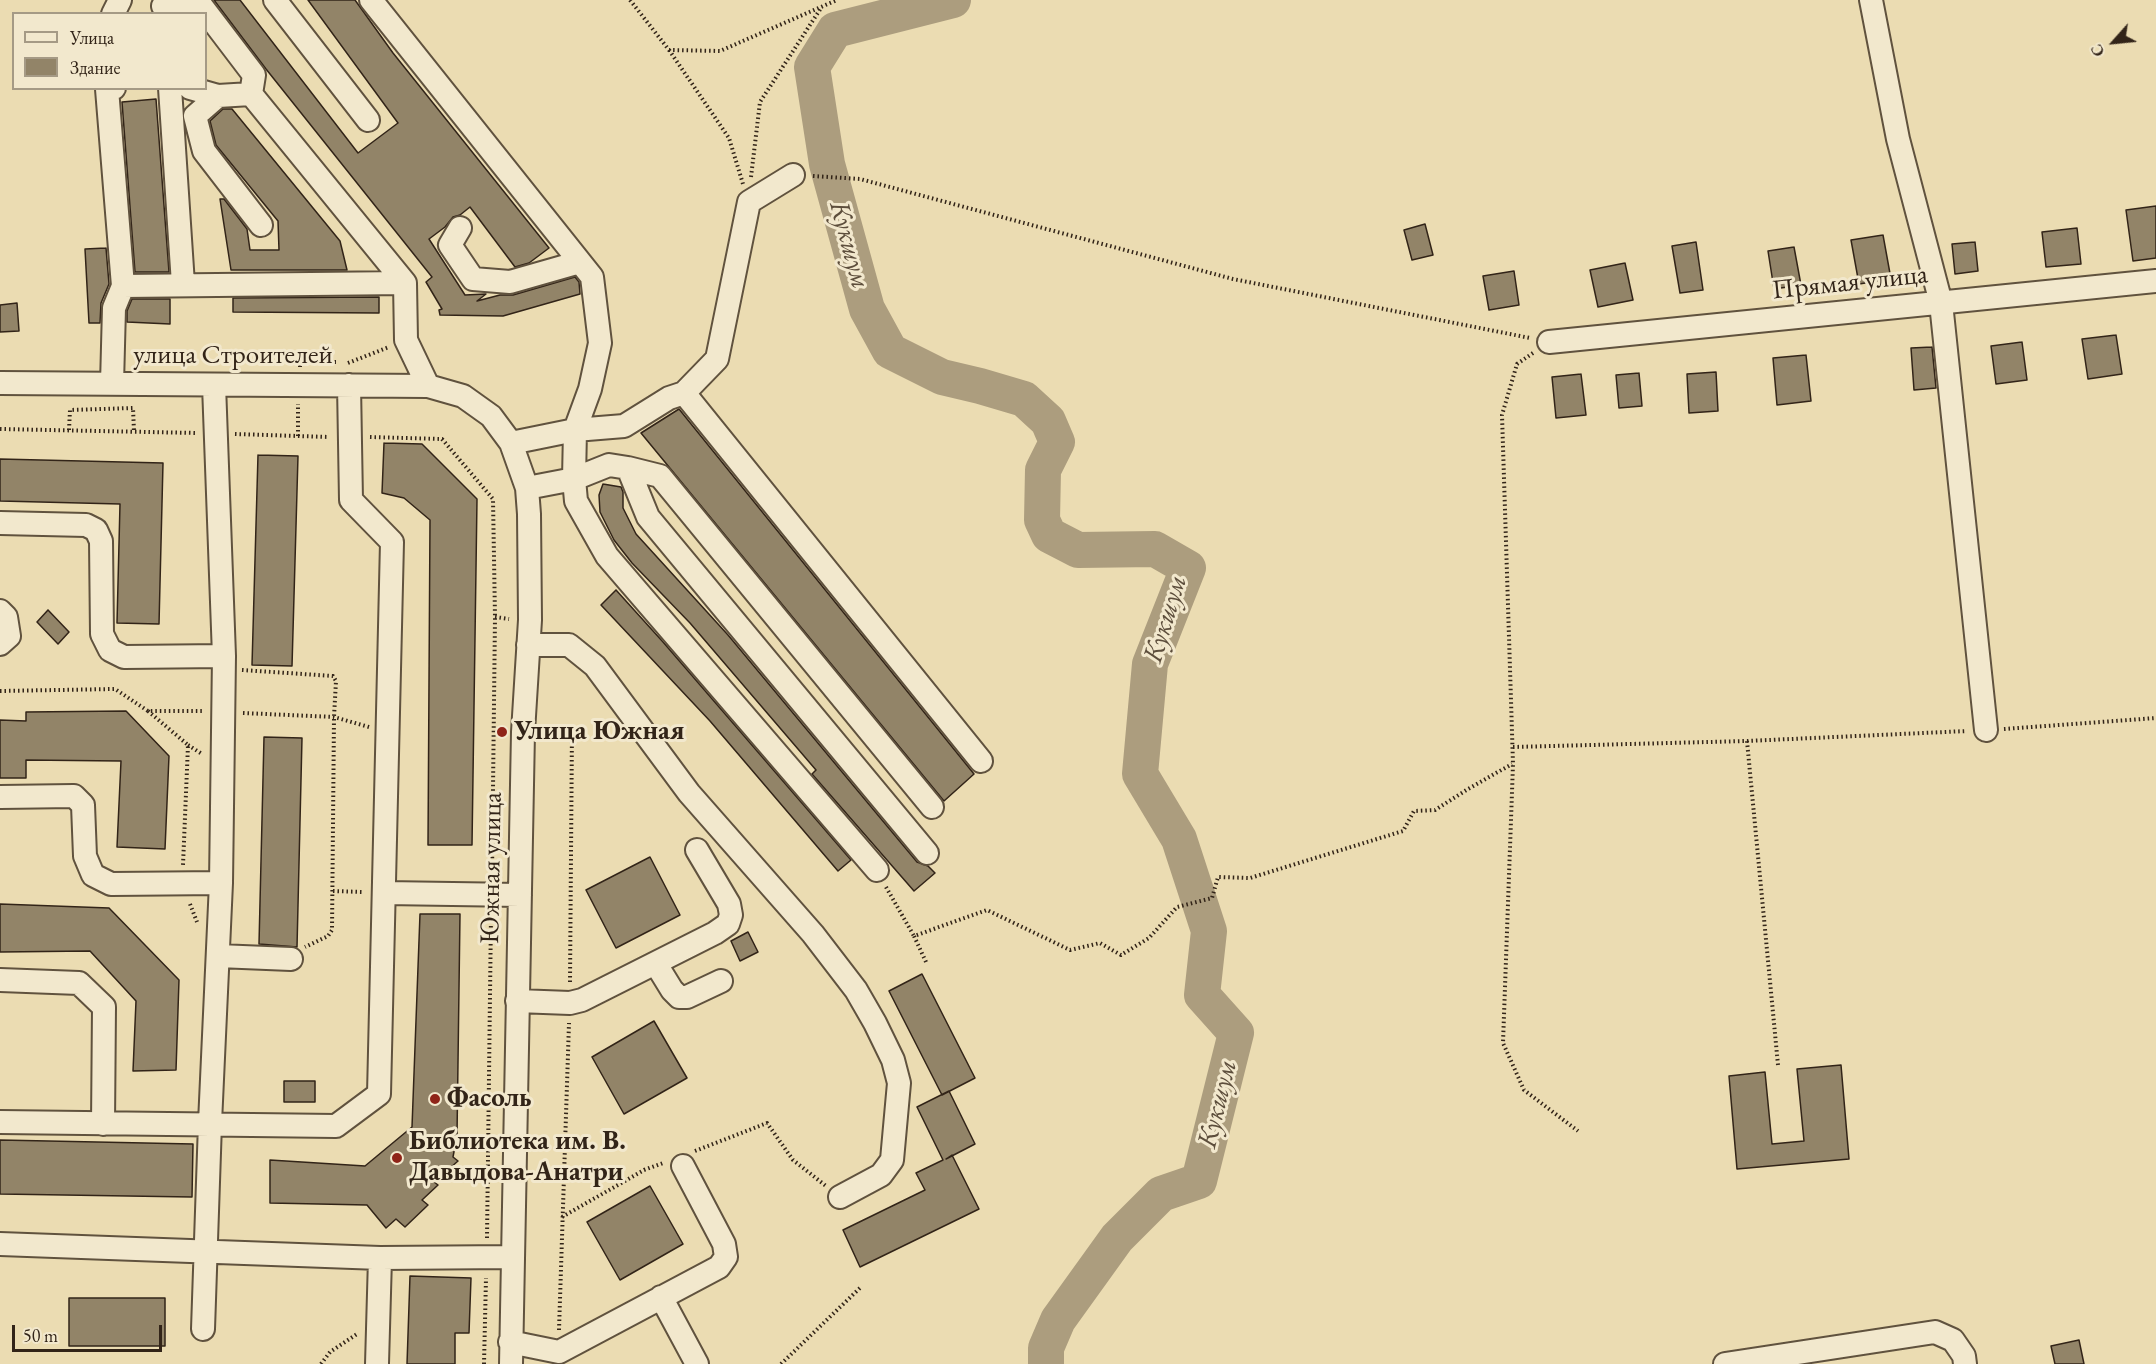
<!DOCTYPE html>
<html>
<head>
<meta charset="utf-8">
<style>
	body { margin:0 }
	#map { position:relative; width:2156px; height:1364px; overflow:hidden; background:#ebdcb2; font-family:"EB Garamond",serif }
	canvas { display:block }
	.legend { position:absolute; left:12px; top:12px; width:195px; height:78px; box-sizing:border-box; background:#f2e8cd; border:2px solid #a59a85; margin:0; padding:8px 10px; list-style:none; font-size:18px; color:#322418 }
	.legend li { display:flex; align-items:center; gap:12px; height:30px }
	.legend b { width:30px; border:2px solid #a59a85 }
	.north { position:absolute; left:2084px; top:12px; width:60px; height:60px; -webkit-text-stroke:4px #f2e8cd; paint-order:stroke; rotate:243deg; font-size:16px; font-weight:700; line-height:24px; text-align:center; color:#322418 }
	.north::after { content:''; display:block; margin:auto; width:21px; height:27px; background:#322418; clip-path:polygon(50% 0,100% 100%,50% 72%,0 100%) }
	.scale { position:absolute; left:12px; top:1325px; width:150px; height:27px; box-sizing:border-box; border:3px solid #322418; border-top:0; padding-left:8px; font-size:18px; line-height:21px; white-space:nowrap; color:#322418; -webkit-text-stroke:4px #f2e8cd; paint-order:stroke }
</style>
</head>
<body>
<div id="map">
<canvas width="2156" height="1364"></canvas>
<ul class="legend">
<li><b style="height:8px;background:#f2e8cd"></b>Улица</li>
<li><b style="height:16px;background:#928468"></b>Здание</li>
</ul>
<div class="north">С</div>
<div class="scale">50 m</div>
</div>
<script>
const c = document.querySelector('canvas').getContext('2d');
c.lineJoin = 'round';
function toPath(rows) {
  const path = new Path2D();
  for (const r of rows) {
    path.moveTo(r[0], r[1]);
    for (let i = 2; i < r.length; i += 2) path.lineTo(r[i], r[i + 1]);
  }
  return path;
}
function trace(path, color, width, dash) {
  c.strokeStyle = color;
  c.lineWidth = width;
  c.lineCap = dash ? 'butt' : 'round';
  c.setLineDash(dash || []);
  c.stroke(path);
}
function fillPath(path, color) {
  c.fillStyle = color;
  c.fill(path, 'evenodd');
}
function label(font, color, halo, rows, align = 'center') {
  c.font = font + ' "EB Garamond",serif';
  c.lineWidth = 6;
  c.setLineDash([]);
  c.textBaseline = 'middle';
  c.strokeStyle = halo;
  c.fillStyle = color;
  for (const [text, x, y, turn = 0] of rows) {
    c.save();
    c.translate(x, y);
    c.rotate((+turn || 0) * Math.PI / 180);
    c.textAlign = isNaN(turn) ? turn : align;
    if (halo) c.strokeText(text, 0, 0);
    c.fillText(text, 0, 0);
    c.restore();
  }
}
trace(toPath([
	[953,0,835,30,812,67,827,164,867,309,890,351,942,377,980,386,1024,399,1048,421,1057,442,1043,470,1042,520,1049,535,1078,550,1155,549,1188,568,1150,664,1140,774,1179,839,1209,931,1202,995,1236,1033,1199,1181,1161,1194,1117,1238,1058,1320,1046,1348,1046,1364]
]), '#ac9d7e', 36);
const building = toPath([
	[214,0,240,0,358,153,398,123,308,0,355,0,393,53,549,248,529,263,515,267,470,207,460,215,453,217,445,227,429,239,465,295,486,294,477,301,500,295,513,295,575,277,579,282,580,294,503,316,440,315,439,310,442,309,426,282,432,277,266,69,214,0],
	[156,99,169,272,135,272,122,102,156,99],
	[223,109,232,109,340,241,347,270,231,270,220,199,224,199,247,229,250,250,279,250,278,221,216,145,210,121,223,109],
	[2156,206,2156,258,2133,261,2126,210,2156,206],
	[1425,224,1433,255,1412,260,1404,230,1425,224],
	[2077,228,2081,264,2046,267,2042,232,2077,228],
	[1883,235,1891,279,1859,284,1851,240,1883,235],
	[1696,242,1703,290,1680,293,1672,246,1696,242],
	[1975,242,1978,271,1955,274,1952,244,1975,242],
	[1794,247,1801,285,1774,289,1768,251,1794,247],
	[106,248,109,284,101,303,100,323,89,323,85,249,106,248],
	[1625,263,1633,300,1598,307,1590,270,1625,263],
	[1514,271,1519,305,1489,310,1483,276,1514,271],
	[379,297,379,313,233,312,233,298,379,297],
	[132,299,170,299,170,324,127,322,127,311,132,299],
	[17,303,19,331,0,332,0,305,17,303],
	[2116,335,2122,374,2088,379,2082,339,2116,335],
	[2022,342,2027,380,1996,384,1991,346,2022,342],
	[1932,347,1936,388,1914,390,1911,348,1932,347],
	[1806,355,1811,401,1777,405,1773,358,1806,355],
	[1716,372,1718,411,1689,413,1687,374,1716,372],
	[1639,373,1642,406,1619,408,1616,375,1639,373],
	[1581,374,1586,415,1556,418,1552,377,1581,374],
	[679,409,974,774,944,801,641,433,679,409],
	[384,443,422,444,477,499,472,845,428,845,430,520,404,498,382,493,384,443],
	[258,455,298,456,292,666,252,665,258,455],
	[0,459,163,463,159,624,117,623,120,504,0,501,0,459],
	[603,484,621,487,623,492,623,508,636,534,728,635,917,862,928,866,935,873,914,891,812,774,816,770,690,623,632,563,614,540,600,512,599,495,603,484],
	[616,590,663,642,851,860,838,871,710,721,601,605,616,590],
	[48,610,69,632,58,644,37,622,48,610],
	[126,711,169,756,165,849,117,847,121,761,26,760,26,778,0,778,0,720,26,721,26,712,126,711],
	[264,737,302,738,297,947,259,944,264,737],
	[650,857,680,915,616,948,586,890,650,857],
	[0,904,109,908,179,980,176,1070,133,1071,136,1001,90,951,0,952,0,904],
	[420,914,460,914,457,1136,453,1157,458,1161,434,1182,438,1185,422,1200,428,1205,405,1227,396,1219,386,1228,367,1205,270,1203,270,1160,365,1166,412,1127,420,914],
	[748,932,758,952,740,961,731,941,748,932],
	[922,974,975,1078,942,1095,889,991,922,974],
	[654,1021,687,1078,624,1114,592,1057,654,1021],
	[1841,1065,1849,1159,1737,1169,1729,1076,1765,1072,1772,1144,1804,1141,1797,1069,1841,1065],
	[284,1081,315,1081,315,1102,284,1102,284,1081],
	[949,1091,975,1144,946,1159,952,1155,979,1209,860,1267,843,1230,925,1190,916,1173,943,1160,917,1107,949,1091],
	[0,1140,193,1144,192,1197,0,1194,0,1140],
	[650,1186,683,1244,620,1280,587,1222,650,1186],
	[410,1276,471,1278,469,1333,455,1333,455,1364,407,1364,410,1276],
	[69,1298,165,1298,165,1346,69,1346,69,1298],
	[2079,1340,2084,1364,2055,1364,2051,1346,2079,1340]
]);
fillPath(building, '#928468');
trace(building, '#322418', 1.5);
const minor = toPath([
	[197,0,254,75,251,94],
	[275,0,368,120],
	[371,0,592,277,600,343,590,389,575,430,511,443],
	[1871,0,1898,139,1941,303,1986,730],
	[163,6,196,0],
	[113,14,120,0],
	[114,88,107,89,123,286],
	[170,88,183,284],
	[190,88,218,96],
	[261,225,204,151,195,116,218,96,251,94,405,283,406,340,428,386],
	[460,228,450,245,473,279,510,282,580,262],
	[1549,342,2156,281],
	[0,383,428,386,463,396,491,416,511,443,527,488,529,514,530,620,523,732,511,1364],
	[112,384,114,308,123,286,405,283],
	[684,393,717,359,749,202,793,175],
	[628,468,660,476,932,807],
	[527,488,574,479,609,465,628,468,648,517,927,853],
	[0,523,86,525,96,530,101,541,102,634,110,650,124,657,224,656],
	[0,611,6,617,9,636,0,644],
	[528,645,569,645,595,666,689,793,813,934,856,990,875,1023,893,1060,899,1083,892,1160,881,1175,840,1197],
	[0,797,74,796,83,805,85,856,93,875,111,884,221,883],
	[877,870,607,556,576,501,574,479,575,430,624,426,669,398,684,393,981,761],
	[385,893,520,895],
	[218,956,291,959],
	[656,964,672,990,679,997,687,997,721,981],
	[0,980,79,983,104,1007,103,1124],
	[517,1001,570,1003,582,1000,715,933,728,924,731,915,729,904,697,850],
	[0,1122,336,1126,379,1094,392,542,351,500,349,385],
	[0,1244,380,1258,512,1257],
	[661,1297,697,1364],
	[203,1329,210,1123,221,883,224,656,214,385],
	[510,1342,559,1352,719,1267,726,1257,724,1244,683,1166],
	[377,1364,380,1258],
	[1725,1364,1935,1332,1953,1340,1964,1356,1965,1364]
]);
trace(minor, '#60523e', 26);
trace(toPath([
	[630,0,669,50,720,51,837,0],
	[669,50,729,138,743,184],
	[813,176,860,179,1233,279,1530,338],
	[751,177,760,102,821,8],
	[1533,353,1517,364,1502,415,1513,764,1503,1043,1524,1090,1578,1131],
	[348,363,389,347],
	[300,367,300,361,338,362],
	[0,429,197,433],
	[69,430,70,410,133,408,134,432],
	[235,434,329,437],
	[298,436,298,404],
	[370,437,442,439,493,499,495,617,492,875],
	[495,617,509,619],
	[242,670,333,676,336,681,334,717,332,930,328,936,305,947],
	[0,691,115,689,148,711,203,711],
	[148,711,188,745,183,865],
	[243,713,334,717,369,727],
	[2004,729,2156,718],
	[1747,741,1778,1065],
	[188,745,202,754],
	[1513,747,1747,741,1967,731],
	[886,887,914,936],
	[333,891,363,892],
	[190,904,197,922],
	[926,962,914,936,987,910,1070,950,1100,943,1121,955,1149,938,1177,907,1212,898,1218,877,1250,878,1403,831,1414,811,1435,810,1468,789,1512,764],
	[570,982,572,728],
	[695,1151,767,1123,793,1160,826,1186],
	[562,1217,644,1170,663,1163],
	[487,1238,491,915],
	[559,1330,569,1023],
	[321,1364,330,1352,357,1334],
	[484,1364,486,1278],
	[781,1364,862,1286]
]), '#322418', 4, [1.5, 3]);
trace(minor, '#f2e8cd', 22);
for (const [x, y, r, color] of [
	[502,732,6,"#8f2418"],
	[435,1099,6,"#8f2418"],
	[397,1158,6,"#8f2418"]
]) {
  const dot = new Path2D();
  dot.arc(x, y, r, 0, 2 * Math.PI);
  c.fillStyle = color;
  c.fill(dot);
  trace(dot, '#f2e8cd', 2);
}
label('27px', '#322418', '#f2e8cd', [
	["Прямая улица",1850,283,-6],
	["улица Строителей",233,356],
	["Южная улица",492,868,-89]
]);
label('bold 27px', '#322418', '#f2e8cd', [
	["Улица Южная",514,732],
	["Фасоль",447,1099],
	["Библиотека им. В.",409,1142],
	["Давыдова-Анатри",409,1173]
], 'left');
label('italic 28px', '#5d4e3c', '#f2e8cd', [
	["Кукшум",849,245,75],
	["Кукшум",1166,619,-73],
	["Кукшум",1218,1104,-76]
]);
</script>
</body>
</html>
